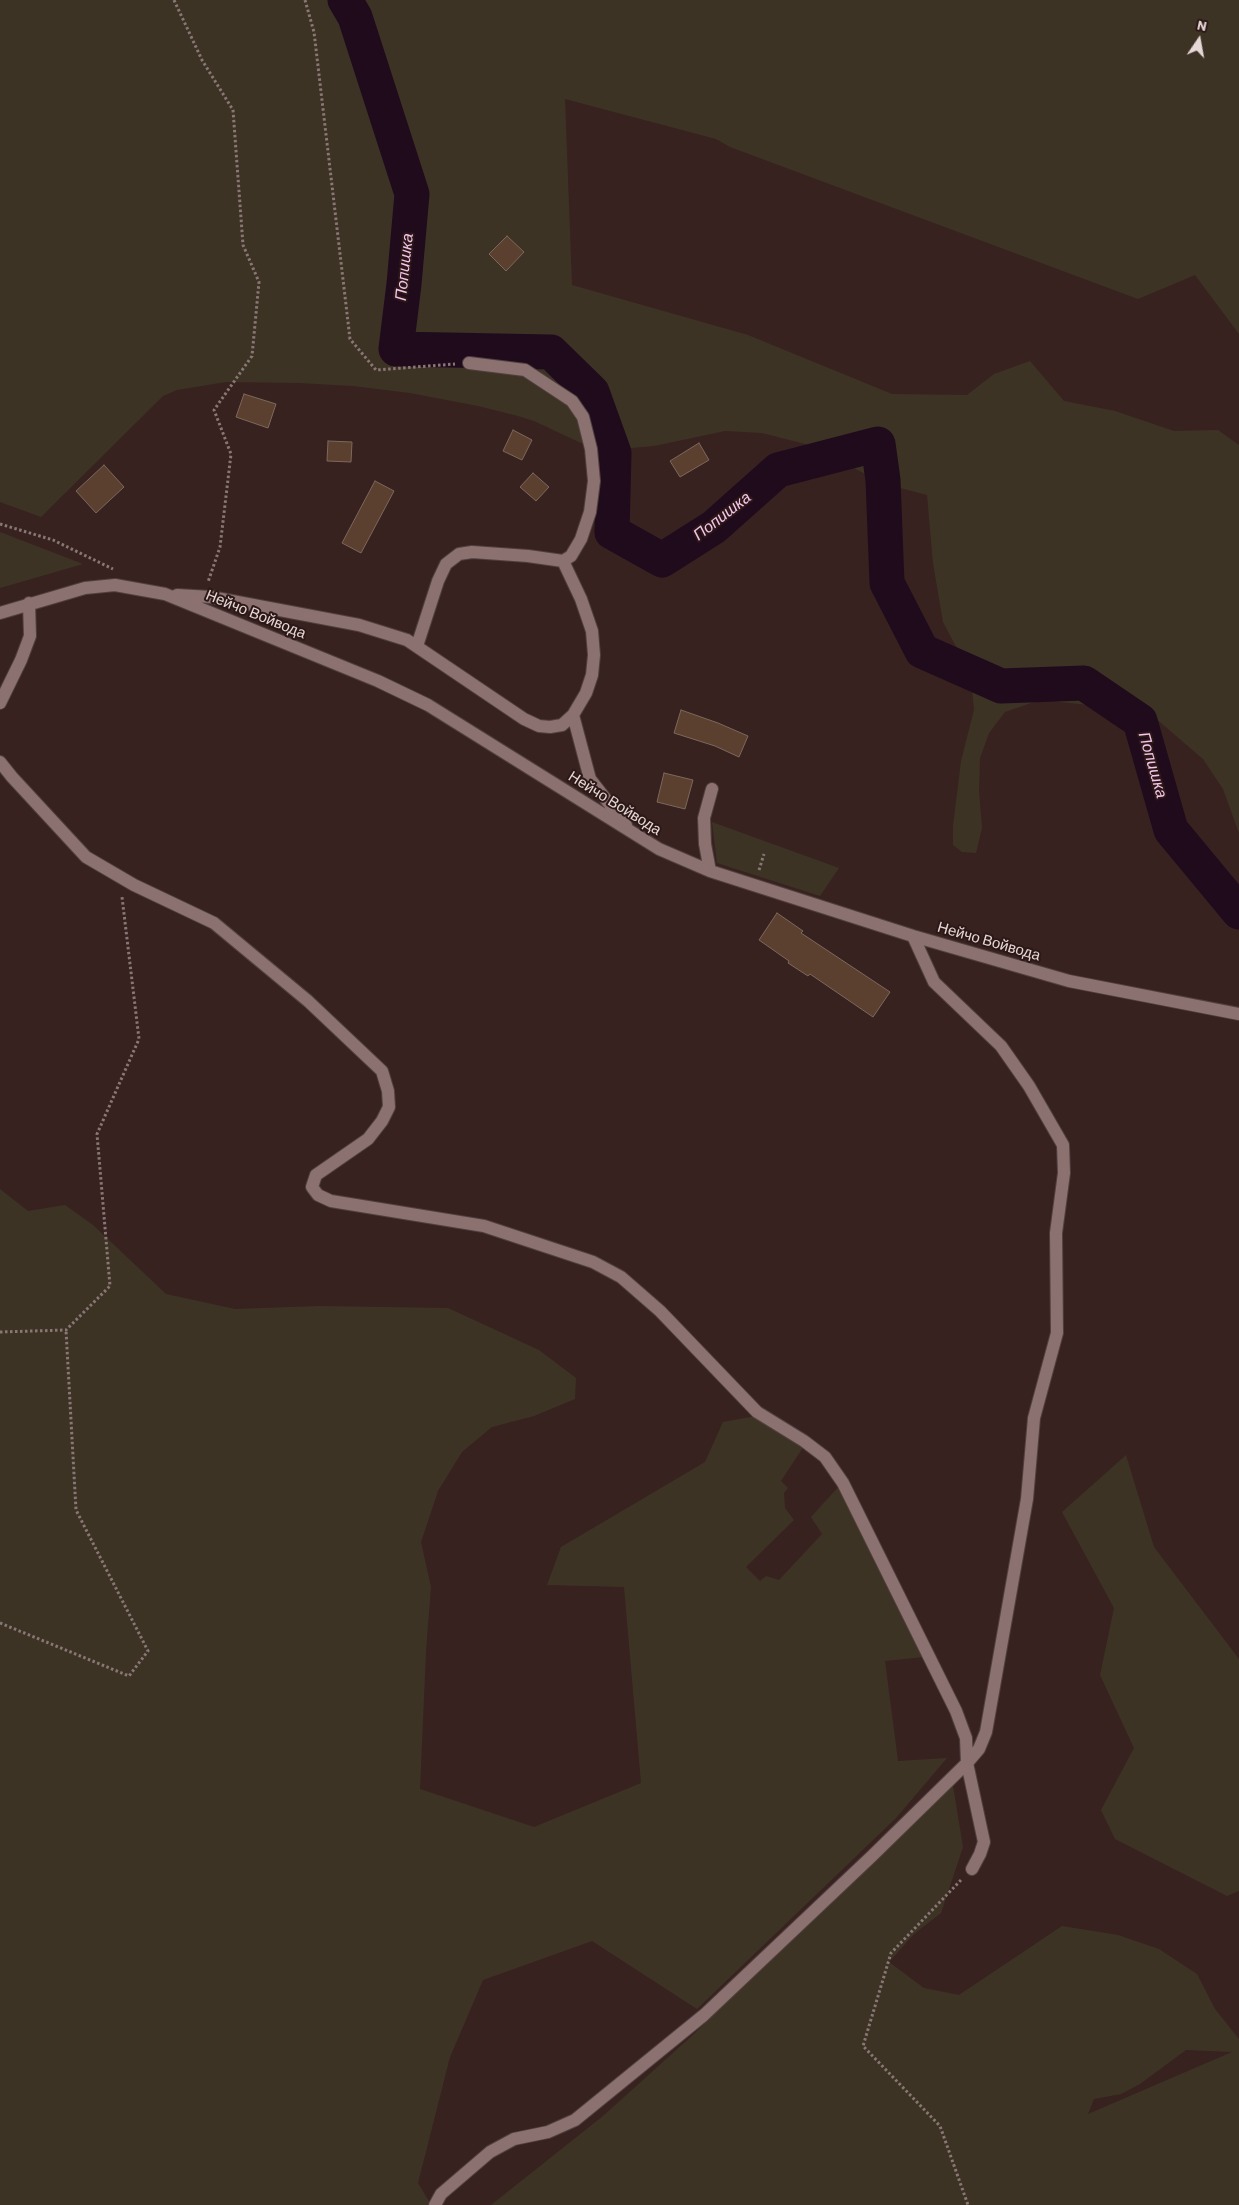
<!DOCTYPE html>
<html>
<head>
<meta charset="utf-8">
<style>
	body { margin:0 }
	#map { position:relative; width:1239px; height:2205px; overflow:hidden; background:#372220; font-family:Barlow,sans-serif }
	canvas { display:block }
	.north { position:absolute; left:1174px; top:15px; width:50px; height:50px; -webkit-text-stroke:4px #2c1817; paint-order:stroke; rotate:12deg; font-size:14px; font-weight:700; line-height:20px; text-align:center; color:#e6d8d6 }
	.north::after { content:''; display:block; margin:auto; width:18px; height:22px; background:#e6d8d6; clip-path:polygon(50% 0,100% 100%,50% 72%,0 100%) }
</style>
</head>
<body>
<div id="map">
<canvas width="1239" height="2205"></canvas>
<div class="north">N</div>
</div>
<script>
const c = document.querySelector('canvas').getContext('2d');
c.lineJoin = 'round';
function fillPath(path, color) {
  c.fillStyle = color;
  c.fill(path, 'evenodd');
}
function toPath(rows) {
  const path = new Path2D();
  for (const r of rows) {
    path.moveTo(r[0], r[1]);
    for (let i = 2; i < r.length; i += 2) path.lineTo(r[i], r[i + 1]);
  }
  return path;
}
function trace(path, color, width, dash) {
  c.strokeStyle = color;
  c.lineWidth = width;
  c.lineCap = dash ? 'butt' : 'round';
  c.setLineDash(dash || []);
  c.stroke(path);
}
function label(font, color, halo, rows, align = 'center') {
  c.font = font + ' Barlow,sans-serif';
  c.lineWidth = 4;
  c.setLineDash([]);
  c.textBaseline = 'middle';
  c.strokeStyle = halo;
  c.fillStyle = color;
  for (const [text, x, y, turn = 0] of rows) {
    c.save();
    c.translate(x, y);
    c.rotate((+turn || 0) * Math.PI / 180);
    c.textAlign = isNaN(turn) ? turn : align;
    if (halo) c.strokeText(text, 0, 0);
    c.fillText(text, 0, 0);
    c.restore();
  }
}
fillPath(toPath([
	[0,0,1239,0,1239,334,1195,275,1138,299,730,147,716,139,565,99,572,285,748,335,892,394,967,395,994,374,1030,361,1064,401,1115,411,1174,431,1218,430,1239,445,1239,833,1223,789,1203,759,1147,711,1040,700,1005,712,989,733,980,758,979,791,982,828,976,853,962,852,953,845,953,826,961,761,974,710,971,675,943,622,933,563,927,495,885,484,809,445,762,433,725,431,654,446,620,449,581,443,534,421,518,416,478,406,410,393,353,386,299,383,226,382,177,390,163,396,41,517,0,502],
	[0,532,83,564,0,588],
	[712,822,839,868,820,896,717,863],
	[0,1189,28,1211,65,1205,93,1225,166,1294,235,1309,319,1306,448,1308,539,1350,576,1378,575,1399,534,1416,492,1427,462,1452,438,1491,421,1542,431,1587,426,1651,420,1789,534,1827,641,1783,624,1587,547,1585,561,1547,705,1462,723,1422,756,1416,804,1446,781,1481,788,1488,784,1493,785,1508,794,1520,746,1567,760,1581,766,1576,779,1580,822,1534,811,1517,841,1484,924,1657,885,1661,898,1761,947,1758,896,1818,697,2009,592,1941,483,1980,450,2057,418,2183,431,2205,0,2205],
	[1126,1455,1154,1547,1239,1659,1239,1891,1227,1896,1115,1839,1101,1810,1134,1748,1100,1675,1114,1608,1062,1512],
	[943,1783,953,1786,963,1847,941,1913,914,1934,889,1962,924,1988,959,1995,1062,1926,1118,1935,1159,1949,1197,1974,1215,2009,1239,2039,1239,2205,491,2205,603,2116,695,2033],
	[1186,2050,1232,2052,1088,2114,1094,2099,1121,2094,1140,2084]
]), '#3d3324');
trace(toPath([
	[345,0,355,17,412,194,404,284,396,349,551,352,592,392,614,453,612,532,662,560,714,527,778,470,878,444,883,480,887,583,922,651,1001,686,1084,683,1140,721,1171,830,1239,912]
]), '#200b1d', 35);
const building = toPath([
	[507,236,524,252,506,271,489,254,507,236],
	[244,394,276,404,268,428,236,417,244,394],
	[513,430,532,440,522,460,503,451,513,430],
	[328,441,352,442,351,462,327,461,328,441],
	[699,443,709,460,680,477,670,461,699,443],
	[104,465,124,487,96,513,76,491,104,465],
	[533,473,549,487,536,501,520,487,533,473],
	[375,481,394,491,361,553,342,543,375,481],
	[681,710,718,723,748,736,739,757,715,746,674,733,681,710],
	[664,773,693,780,685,809,657,802,664,773],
	[777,913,803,931,801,933,890,992,873,1017,810,974,808,976,788,963,789,961,759,940,777,913]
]);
fillPath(building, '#5b402f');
trace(building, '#7d685c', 1);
const street = toPath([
	[563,561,581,599,592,631,594,655,592,675,586,693,573,715,590,779,626,825],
	[177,595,211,597,359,625,407,640,524,719,539,726,550,727,562,725,573,715],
	[0,613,85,588,115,585,165,594,378,681,428,705,659,849,710,871,913,936,1069,981,1239,1014],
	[417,646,438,581,446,564,459,554,472,552,528,556,563,561,571,556,581,539,590,512,594,481,591,449,583,417,572,401,525,370,469,363],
	[0,703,21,660,30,636,29,603],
	[0,762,12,777,86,857,134,885,214,923,308,1001,382,1071,388,1091,389,1107,382,1121,368,1139,316,1175,312,1187,318,1195,331,1201,484,1226,593,1262,621,1277,660,1311,757,1412,804,1441,825,1457,843,1483,956,1711,966,1738,967,1763,984,1842,980,1854,972,1869],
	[710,871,705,844,704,818,712,789],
	[435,2205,441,2194,490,2152,514,2139,548,2132,575,2120,704,2015,872,1856,967,1763,979,1749,986,1732,1027,1499,1034,1418,1057,1333,1056,1233,1064,1173,1063,1145,1029,1086,1001,1046,934,982,913,936]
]);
trace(street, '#51403f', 14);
trace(toPath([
	[174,0,202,60,233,110,243,245,259,282,252,356,214,410,231,454,220,547,208,582],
	[305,0,314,32,350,339,376,370,455,364],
	[0,524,53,540,113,569],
	[759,870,764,854],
	[0,1332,66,1330,110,1286,97,1134,139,1039,122,897],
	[0,1623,129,1676,148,1651,76,1510,66,1330],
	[961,1880,891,1953,863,2046,940,2126,968,2205]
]), '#897775', 3, [2.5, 2.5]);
trace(street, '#8b716f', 12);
label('15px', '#e6d8d6', '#2c1817', [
	["Нейчо Войвода",256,614,22],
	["Нейчо Войвода",615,803,32],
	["Нейчо Войвода",989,941,16]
]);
label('italic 16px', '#f6c5ee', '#2c1817', [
	["Попишка",404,267,-84],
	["Попишка",722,516,-38],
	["Попишка",1153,765,74]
]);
</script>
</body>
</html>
